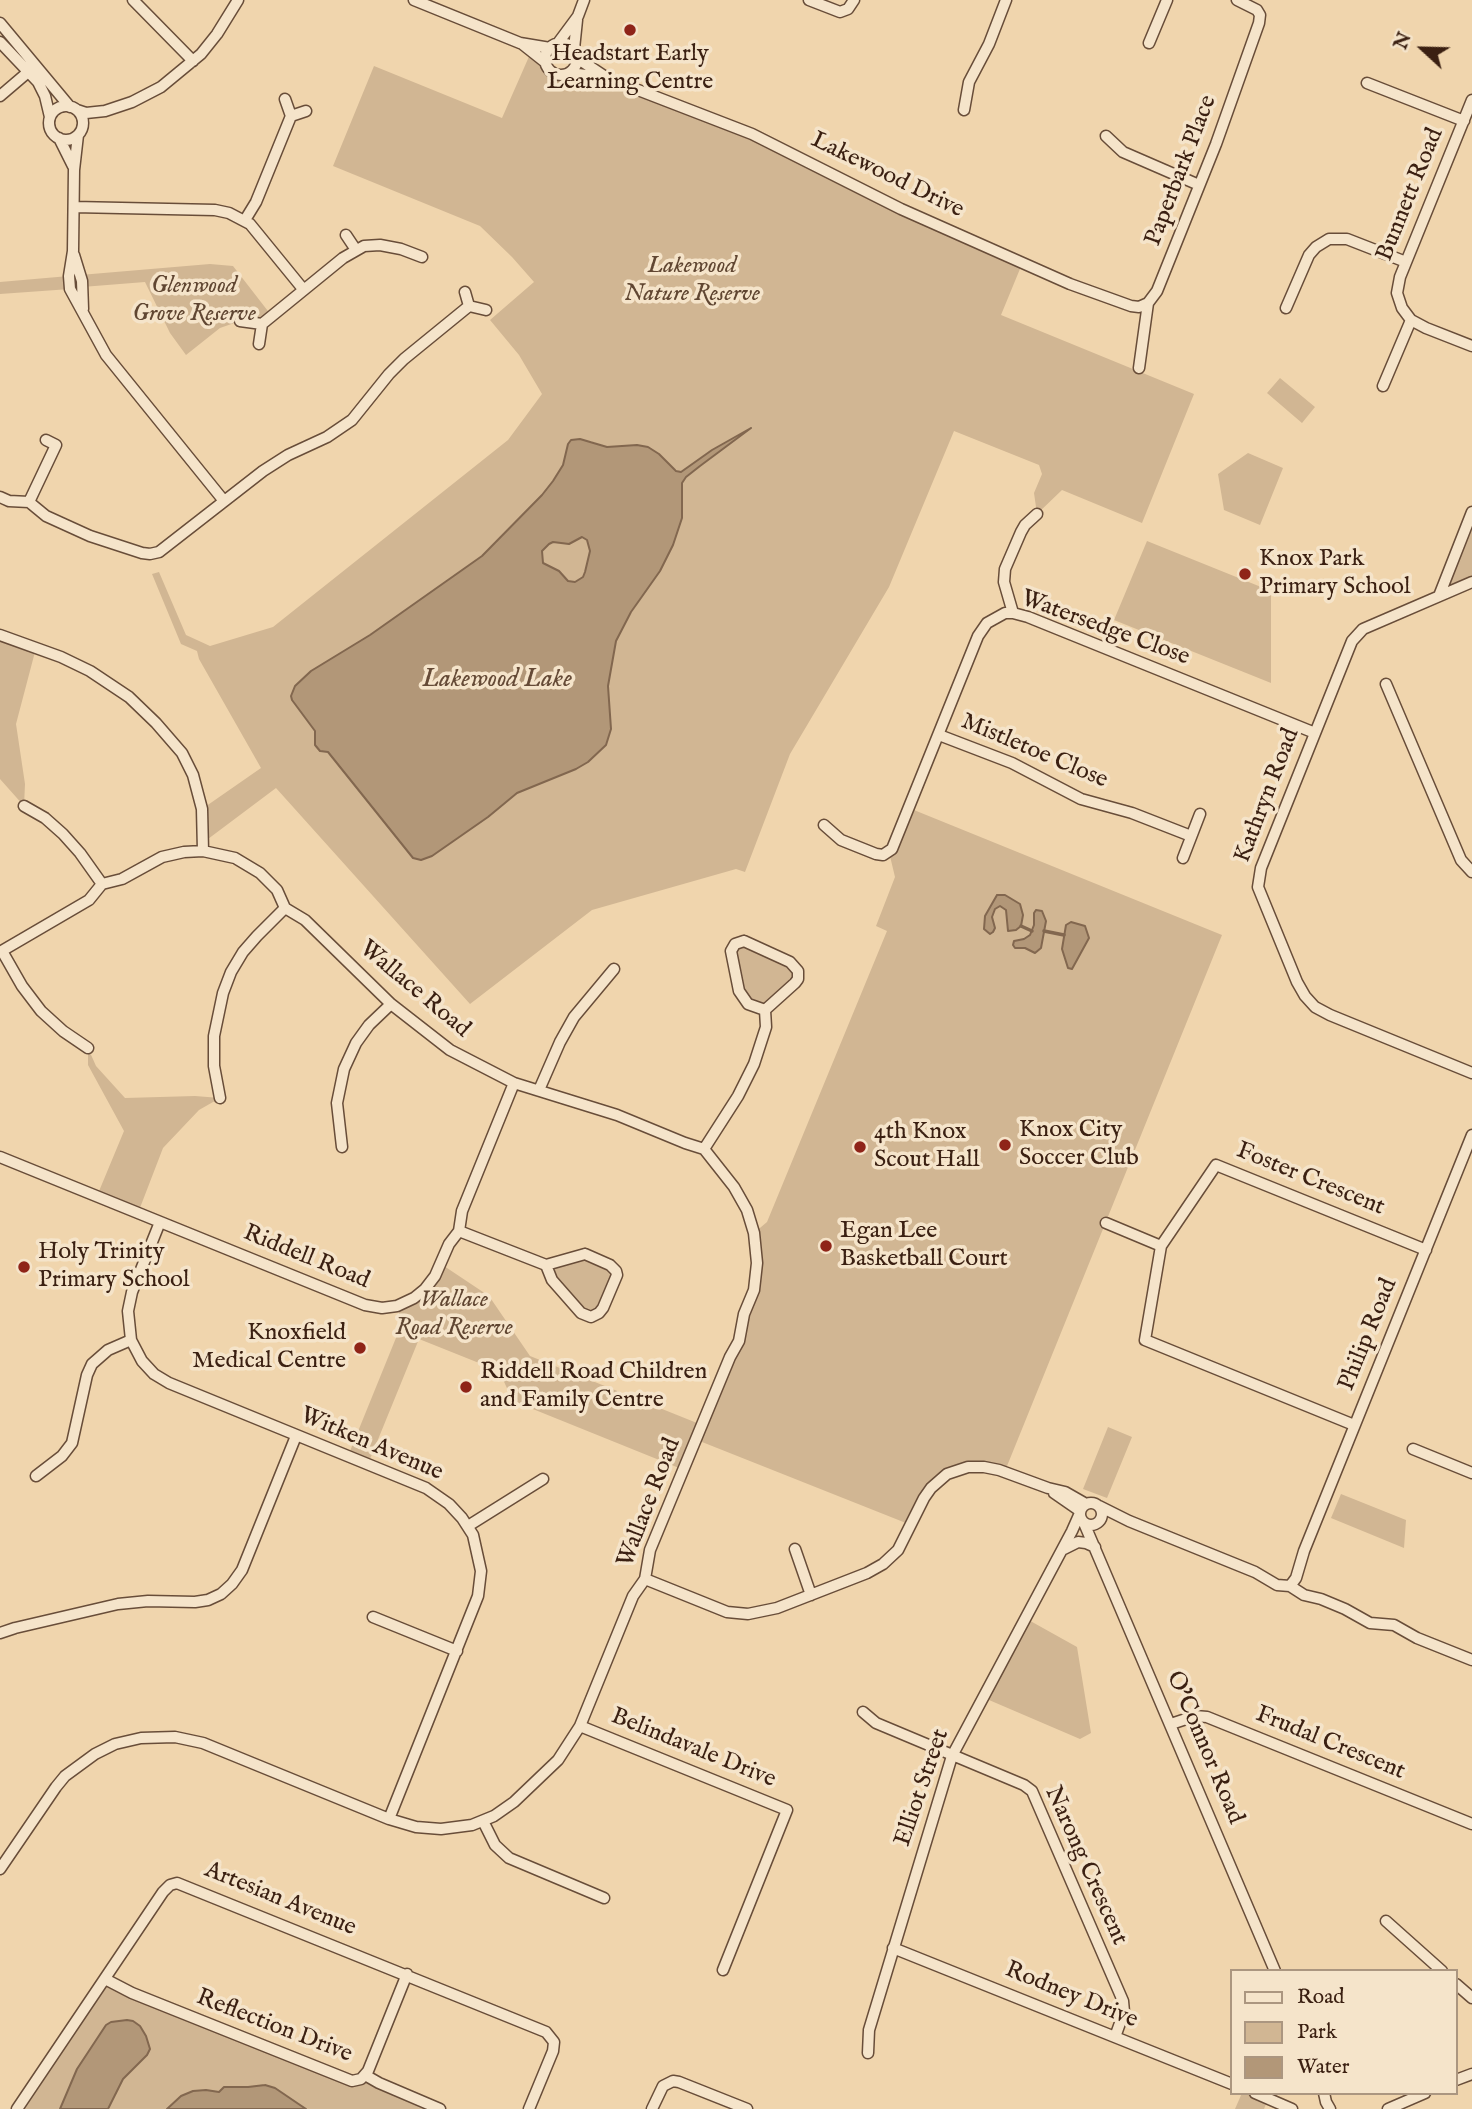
<!DOCTYPE html>
<html>
<head>
<meta charset="utf-8">
<style>
	body { margin:0 }
	#map { position:relative; width:1472px; height:2109px; overflow:hidden; background:#f0d5ad; font-family:"IM FELL English",serif }
	canvas { display:block }
	.legend { position:absolute; left:1230px; top:1969px; width:228px; height:126px; box-sizing:border-box; background:#f5e4ca; border:2px solid #ab9680; margin:0; padding:9px 12px; list-style:none; font-size:21px; color:#3b2012 }
	.legend li { display:flex; align-items:center; gap:14px; height:35px }
	.legend b { width:35px; border:2px solid #ab9680 }
	.north { position:absolute; left:1388px; top:14px; width:70px; height:70px; -webkit-text-stroke:5px #f5e4ca; paint-order:stroke; rotate:292deg; font-size:19px; font-weight:700; line-height:28px; text-align:center; color:#3b2012 }
	.north::after { content:''; display:block; margin:auto; width:24px; height:32px; background:#3b2012; clip-path:polygon(50% 0,100% 100%,50% 72%,0 100%) }
</style>
</head>
<body>
<div id="map">
<canvas width="1472" height="2109"></canvas>
<ul class="legend">
<li><b style="height:9px;background:#f5e4ca"></b>Road</li>
<li><b style="height:19px;background:#d1b693"></b>Park</li>
<li><b style="height:19px;background:#b29778"></b>Water</li>
</ul>
<div class="north">N</div>
</div>
<script>
const c = document.querySelector('canvas').getContext('2d');
c.lineJoin = 'round';
function fillPath(path, color) {
  c.fillStyle = color;
  c.fill(path, 'evenodd');
}
function toPath(rows) {
  const path = new Path2D();
  for (const r of rows) {
    if (r.length === 3) {
      path.moveTo(r[0] + r[2], r[1]);
      path.arc(r[0], r[1], r[2], 0, 2 * Math.PI);
      continue;
    }
    path.moveTo(r[0], r[1]);
    for (let i = 2; i < r.length; i += 2) path.lineTo(r[i], r[i + 1]);
  }
  return path;
}
function trace(path, color, width, dash) {
  c.strokeStyle = color;
  c.lineWidth = width;
  c.lineCap = dash ? 'butt' : 'round';
  c.setLineDash(dash || []);
  c.stroke(path);
}
function label(font, color, halo, rows, align = 'center') {
  c.font = font + ' "IM FELL English",serif';
  c.lineWidth = 7;
  c.setLineDash([]);
  c.textBaseline = 'middle';
  c.strokeStyle = halo;
  c.fillStyle = color;
  for (const [text, x, y, turn = 0] of rows) {
    c.save();
    c.translate(x, y);
    c.rotate((+turn || 0) * Math.PI / 180);
    c.textAlign = isNaN(turn) ? turn : align;
    if (halo) c.strokeText(text, 0, 0);
    c.fillText(text, 0, 0);
    c.restore();
  }
}
fillPath(toPath([
	[531,52,544,61,550,71,555,75,560,76,571,73,607,78,712,118,1022,264,1001,315,1194,394,1142,523,1062,490,1037,514,1034,493,1042,474,1039,465,954,431,889,587,790,754,745,872,736,869,592,910,470,1004,276,788,204,842,202,809,261,768,199,659,197,651,181,644,152,574,159,572,186,635,210,646,273,627,508,440,542,394,519,355,490,320,534,282,512,257,480,226,333,166,374,66,502,118],
	[743,433,686,477,682,483,682,518,667,558,623,626,616,641,607,686,611,729,606,745,588,762,576,769,517,793,488,817,432,856,421,860,413,857,328,752,320,750,315,745,315,731,291,696,295,686,311,671,370,635,482,556,542,495,553,481,566,459,568,444,590,441,607,447,637,445,659,454,673,468,681,472,712,450],
	[210,264,233,266,271,315,262,324,240,321,220,328,186,355,170,333,145,282,82,287,80,275],
	[69,276,70,289,0,294,0,282],
	[1280,378,1315,407,1302,423,1267,393],
	[1248,453,1283,468,1260,525,1224,510,1218,474],
	[1472,512,1472,582,1439,596],
	[582,537,587,540,590,551,585,572,583,577,575,582,568,581,559,571,543,563,542,551,549,544,553,542,564,544],
	[1147,541,1271,591,1271,683,1114,620],
	[0,635,36,648,16,724,25,784,24,806,0,779],
	[909,808,1222,935,1005,1471,984,1467,939,1480,911,1525,697,1440,684,1470,513,1401,499,1371,419,1339,368,1464,348,1456,400,1328,401,1321,397,1306,408,1301,441,1264,489,1296,530,1356,702,1425,751,1300,754,1233,767,1222,887,931,876,926,895,877,889,852],
	[738,942,790,962,799,975,769,1007,744,1001,731,951],
	[88,1048,96,1066,125,1098,195,1096,220,1098,199,1110,163,1148,138,1213,97,1196,124,1131,88,1065],
	[580,1255,616,1271,603,1308,591,1317,546,1270],
	[1108,1427,1132,1437,1107,1498,1083,1489],
	[1341,1494,1406,1520,1404,1548,1331,1518],
	[1025,1618,1077,1647,1091,1733,1080,1739,982,1697],
	[105,1979,348,2080,365,2075,441,2109,17,2109],
	[1242,2093,1255,2093,1268,2099,1264,2109,1235,2109]
]), '#d1b693');
const water = toPath([
	[751,428,700,466,686,477,682,483,682,518,673,545,660,571,631,612,616,641,608,686,611,729,606,745,588,762,576,769,517,793,488,817,432,856,421,860,413,858,328,752,320,751,315,745,315,731,292,700,291,696,295,686,311,671,370,635,482,556,542,495,553,481,563,465,568,444,571,440,580,439,607,447,637,445,648,447,659,454,676,471,681,472,712,450,751,428],
	[582,537,587,540,590,551,585,572,583,577,575,582,568,581,559,571,543,563,542,551,549,544,553,542,569,544,582,537],
	[997,895,1005,895,1020,904,1023,915,1021,926,1016,930,1008,931,1006,910,1000,906,995,909,992,917,995,928,993,932,990,934,984,929,985,916,997,895],
	[1036,910,1042,911,1046,921,1041,948,1035,953,1025,948,1015,948,1013,945,1014,941,1024,939,1030,935,1034,925,1034,913,1036,910],
	[1071,922,1085,926,1089,938,1072,969,1068,968,1062,949,1066,925,1071,922],
	[127,2020,133,2021,140,2026,146,2036,150,2049,147,2055,123,2079,108,2109,60,2109,77,2069,106,2025,111,2022,127,2020],
	[265,2085,275,2088,306,2109,167,2109,181,2096,193,2091,206,2090,219,2092,224,2087,248,2087,265,2085]
]);
fillPath(water, '#b29778');
trace(water, '#82674f', 2);
trace(toPath([
	[1021,926,1032,931],
	[1044,931,1064,935]
]), '#82674f', 3.5);
const street = toPath([
	[133,0,193,61],
	[414,0,520,43,550,48],
	[809,0,840,12,848,9,854,0],
	[0,23,70,107],
	[0,42,38,82,45,96,50,117],
	[561,59,16],
	[521,43,545,62],
	[558,43,578,16,584,0],
	[1149,43,1167,0],
	[574,49,577,20],
	[577,58,604,76],
	[571,73,607,78,752,134,901,209,1070,284,1131,306,1139,307,1148,303],
	[1367,83,1464,121],
	[0,96,34,67],
	[1472,100,1400,277,1397,293,1402,308,1411,320,1426,328,1472,346],
	[66,123,17],
	[77,110,86,113,105,111,132,102,161,87,201,54,217,34,238,0],
	[964,110,969,82,989,44,1006,0],
	[291,116,306,111],
	[78,135,74,170,73,251,69,276,70,289,106,355,224,501],
	[1106,136,1123,152,1199,185],
	[59,138,73,166],
	[74,207,215,210,229,213,250,224,303,289],
	[245,220,256,202,291,116,285,99],
	[346,235,356,250],
	[74,255,82,281,83,309],
	[465,292,469,306,486,310],
	[1286,308,1309,255,1316,247,1329,239,1347,239,1406,262],
	[240,321,262,324,259,344],
	[262,324,343,258,364,246,380,245,401,249,422,257],
	[1139,368,1148,303,1157,291,1216,144,1259,23,1260,15,1257,10,1237,0],
	[1383,386,1411,320],
	[0,497,9,501,29,502,46,516,90,536,142,553,150,554,159,552,263,471,288,455,327,437,352,420,389,374,404,359,469,306],
	[29,502,56,445,46,440],
	[1472,582,1363,629,1352,641,1261,868,1258,887,1297,982,1305,996,1315,1007,1330,1015,1472,1073],
	[1439,596,1472,512],
	[1013,613,1004,582,1005,569,1021,532,1025,525,1037,514],
	[0,635,61,657,90,671,129,697,156,723,182,753,193,775,202,809,203,851],
	[1386,684,1461,860,1472,872],
	[939,735,1012,763,1081,799,1132,813,1191,836],
	[24,806,45,818,63,834,80,853,102,884],
	[824,825,841,840,876,854,883,855,892,849,978,636,987,623,1005,613,1013,613,1028,617,1315,733],
	[1183,858,1200,814],
	[744,941,790,962,798,971,798,979,795,983,765,1010,748,1004,739,991,731,951,735,944,744,941],
	[2,951,22,986,41,1011,63,1031,88,1048],
	[0,952,89,900,102,884,122,879,162,857,184,852,203,851,235,858,260,873,277,890,285,908,305,920,391,1004,450,1050,514,1083,617,1115,685,1143,704,1149,734,1187,747,1210,754,1233,757,1263,754,1290,744,1314,739,1341,730,1357,650,1550,645,1579,633,1596,580,1726,558,1760,514,1802,494,1816,472,1825,441,1829,416,1827,389,1819,203,1743,175,1737,141,1738,115,1744,95,1754,65,1776,56,1787,0,1869],
	[539,1090,560,1042,574,1017,614,969],
	[220,1098,214,1066,214,1036,223,993,231,972,243,952,257,936,285,908],
	[342,1147,337,1103,344,1069,356,1043,369,1025,391,1004],
	[704,1149,738,1096,754,1064,766,1027,765,1010],
	[0,1157,365,1305,382,1308,397,1306,414,1298,425,1289,435,1276,449,1244,459,1231,462,1211,514,1083],
	[160,1222,132,1292,128,1311,131,1340,142,1361,154,1374,169,1383,426,1488,449,1504,462,1518,473,1535,481,1571,478,1596,389,1819],
	[1106,1223,1161,1246],
	[459,1231,546,1265],
	[585,1254,610,1265,616,1271,617,1275,603,1308,599,1313,591,1317,581,1313,552,1280,546,1265,585,1254],
	[1354,1425,1145,1340,1161,1246,1216,1165,1426,1250],
	[1413,1449,1472,1473],
	[36,1476,62,1456,72,1443,87,1375,92,1364,108,1350,131,1340],
	[1054,1493,1080,1511],
	[1091,1514,11],
	[1099,1506,1129,1521,1255,1572,1277,1585,1290,1586,1304,1595,1321,1599,1345,1609,1370,1623,1394,1625,1417,1638,1472,1660],
	[1084,1523,1275,1971],
	[468,1526,543,1479],
	[795,1549,811,1595],
	[1064,1549,1078,1542,1086,1543,1095,1547],
	[645,1579,727,1612,748,1614,777,1608,867,1573,883,1564,898,1550,924,1498,931,1488,947,1474,968,1467,984,1467,999,1470,1048,1488,1065,1492,1086,1504],
	[1290,1586,1296,1578,1304,1551,1472,1135],
	[373,1617,457,1651],
	[0,1633,15,1628,118,1604,148,1601,195,1602,208,1600,221,1594,232,1584,242,1570,296,1436],
	[863,1712,876,1723,1024,1785,1032,1791,1123,2001,1124,2012,1115,2037],
	[1171,1724,1195,1716,1207,1717,1472,1824],
	[580,1726,787,1810,723,1970],
	[483,1821,495,1845,509,1858,604,1898],
	[1386,1921,1442,1971],
	[893,1948,1232,2084],
	[105,1979,132,1993,352,2081,361,2079,368,2071,407,1974],
	[1456,1984,1472,1998],
	[868,2053,869,2030,952,1756,1072,1531,1080,1513],
	[365,2075,379,2083,440,2109],
	[1456,2080,1472,2074],
	[1255,2093,1292,2109],
	[1324,2093,1326,2102,1330,2109],
	[17,2109,163,1892,170,1885,177,1883,546,2032,554,2042,553,2051,529,2109],
	[652,2109,663,2086,673,2081,679,2082,747,2109],
	[1388,2109,1425,2093]
]);
trace(street, '#684d39', 13);
trace(street, '#f5e4ca', 10);
for (const [x, y, r, color] of [
	[630,30,7,"#8f2418"],
	[1245,574,7,"#8f2418"],
	[1005,1145,7,"#8f2418"],
	[860,1147,7,"#8f2418"],
	[826,1246,7,"#8f2418"],
	[24,1267,7,"#8f2418"],
	[360,1348,7,"#8f2418"],
	[466,1387,7,"#8f2418"]
]) {
  const dot = new Path2D();
  dot.arc(x, y, r, 0, 2 * Math.PI);
  c.fillStyle = color;
  c.fill(dot);
  trace(dot, '#f5e4ca', 2.5);
}
label('24px', '#3b2012', '#f5e4ca', [
	["Headstart Early",630,55,"center"],
	["Learning Centre",630,83,"center"],
	["Knox Park",1259,560],
	["Primary School",1259,588],
	["Knox City",1019,1131],
	["Soccer Club",1019,1159],
	["4th Knox",874,1133],
	["Scout Hall",874,1161],
	["Egan Lee",840,1232],
	["Basketball Court",840,1260],
	["Holy Trinity",38,1253],
	["Primary School",38,1281],
	["Knoxfield",346,1334,"right"],
	["Medical Centre",346,1362,"right"],
	["Riddell Road Children",480,1373],
	["and Family Centre",480,1401]
], 'left');
label('24px', '#3b2012', '#f5e4ca', [
	["Paperbark Place",1182,171,-69],
	["Lakewood Drive",887,176,26],
	["Bunnett Road",1411,195,-68],
	["Watersedge Close",1105,629,20],
	["Mistletoe Close",1034,752,23],
	["Kathryn Road",1268,796,-69],
	["Wallace Road",414,990,40],
	["Foster Crescent",1310,1180,22],
	["Riddell Road",306,1258,22],
	["Philip Road",1369,1335,-68],
	["Witken Avenue",371,1445,23],
	["Wallace Road",650,1503,-69],
	["Frudal Crescent",1330,1744,22],
	["O'Connor Road",1204,1748,67],
	["Belindavale Drive",693,1749,22],
	["Elliot Street",923,1788,-71],
	["Narong Crescent",1085,1866,66],
	["Artesian Avenue",280,1900,22],
	["Rodney Drive",1071,1996,22],
	["Reflection Drive",274,2027,21]
]);
label('italic 24px', '#604632', '#f5e4ca', [
	["Lakewood",692,267],
	["Nature Reserve",692,295],
	["Glenwood",194,287],
	["Grove Reserve",194,315],
	["Wallace",454,1301],
	["Road Reserve",454,1329]
]);
label('italic 26px', '#654a36', '#f5e4ca', [
	["Lakewood Lake",497,681]
]);
</script>
</body>
</html>
